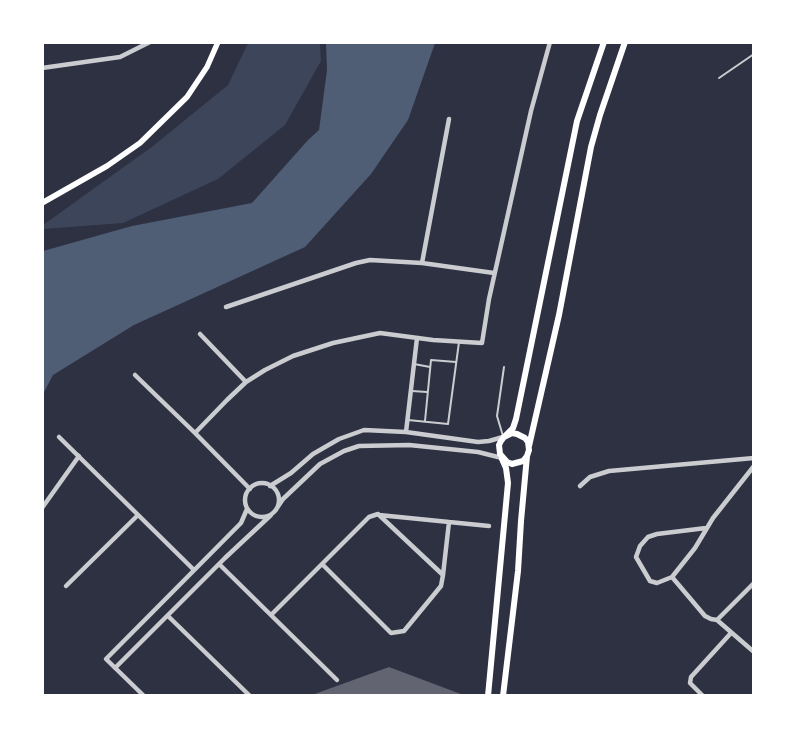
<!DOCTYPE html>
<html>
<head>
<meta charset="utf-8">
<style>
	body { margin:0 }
	#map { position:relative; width:796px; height:738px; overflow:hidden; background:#2d3142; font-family:"Playfair Display",serif }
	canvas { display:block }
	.frame { position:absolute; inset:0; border:44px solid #fff; pointer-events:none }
</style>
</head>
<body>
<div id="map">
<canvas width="796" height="738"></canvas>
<div class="frame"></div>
</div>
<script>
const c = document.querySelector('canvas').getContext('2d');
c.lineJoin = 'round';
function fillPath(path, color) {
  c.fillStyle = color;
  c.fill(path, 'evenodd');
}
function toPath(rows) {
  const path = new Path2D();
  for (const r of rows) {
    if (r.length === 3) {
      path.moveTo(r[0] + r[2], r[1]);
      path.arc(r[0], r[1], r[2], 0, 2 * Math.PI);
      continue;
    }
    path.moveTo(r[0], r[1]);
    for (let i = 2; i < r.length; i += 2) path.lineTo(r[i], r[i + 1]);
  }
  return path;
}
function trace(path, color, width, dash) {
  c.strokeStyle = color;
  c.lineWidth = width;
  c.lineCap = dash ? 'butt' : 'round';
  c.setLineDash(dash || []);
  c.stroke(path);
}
fillPath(toPath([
	[248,43,320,43,321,61,285,125,218,179,123,223,43,229,43,225,153,146,228,85]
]), '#3c4559');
fillPath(toPath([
	[326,43,435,43,408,120,371,174,305,247,134,325,53,375,43,394,43,251,132,226,252,203,308,140,319,130,327,70]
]), '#4f5d75');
fillPath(toPath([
	[389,667,466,696,312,696,312,695]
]), '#626471');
trace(toPath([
	[719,78,754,54],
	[414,364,430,367],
	[412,391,427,392],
	[408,420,448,424,459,342],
	[425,421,431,360,456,362],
	[503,436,497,416,504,367]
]), '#caccd0', 2);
trace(toPath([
	[42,68,120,57,150,42],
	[422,263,449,119],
	[226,307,356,263,370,260,422,263,494,273],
	[200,334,246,382],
	[135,375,195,433,250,489],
	[406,432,417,338],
	[195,433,227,400,246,382,265,370,293,356,333,343,380,333,433,340,482,343,489,299,531,111,550,42],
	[59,437,194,570],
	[262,500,17],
	[270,486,291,473,313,454,339,439,364,430,406,432,478,442,489,441,503,437],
	[580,486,590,477,609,471,754,458],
	[42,508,79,456],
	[277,508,283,499,320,464,344,451,359,446,409,445,478,452,502,458],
	[379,515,489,526],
	[706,528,657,534,648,537,640,546,636,557,650,581,657,583,672,577,695,548,713,518,754,466],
	[219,564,337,680],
	[443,575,449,522],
	[672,577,705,616,711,619,717,620,754,652],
	[66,586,138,515],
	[271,615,369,517,378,514,443,575,441,586,404,631,391,633,322,564],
	[168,616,250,696],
	[717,620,754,583],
	[115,668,225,558,271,515],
	[144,696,106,659,241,523,247,509],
	[703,696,690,683,691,677,731,633]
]), '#caccd0', 4.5);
trace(toPath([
	[42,203,107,166,140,143,187,97,207,67,218,42]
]), '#fff', 5.5);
trace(toPath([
	[504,437,512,433,517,434,525,438,528,442,529,450,527,456,523,461,512,464,507,462,500,454,499,445,501,441,504,437,513,428,516,419,577,121,604,42],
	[529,446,559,315,591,147,600,115,625,42],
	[488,696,508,483,506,468,502,459],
	[503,696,518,571,521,521,527,456]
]), '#fff', 6);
</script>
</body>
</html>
